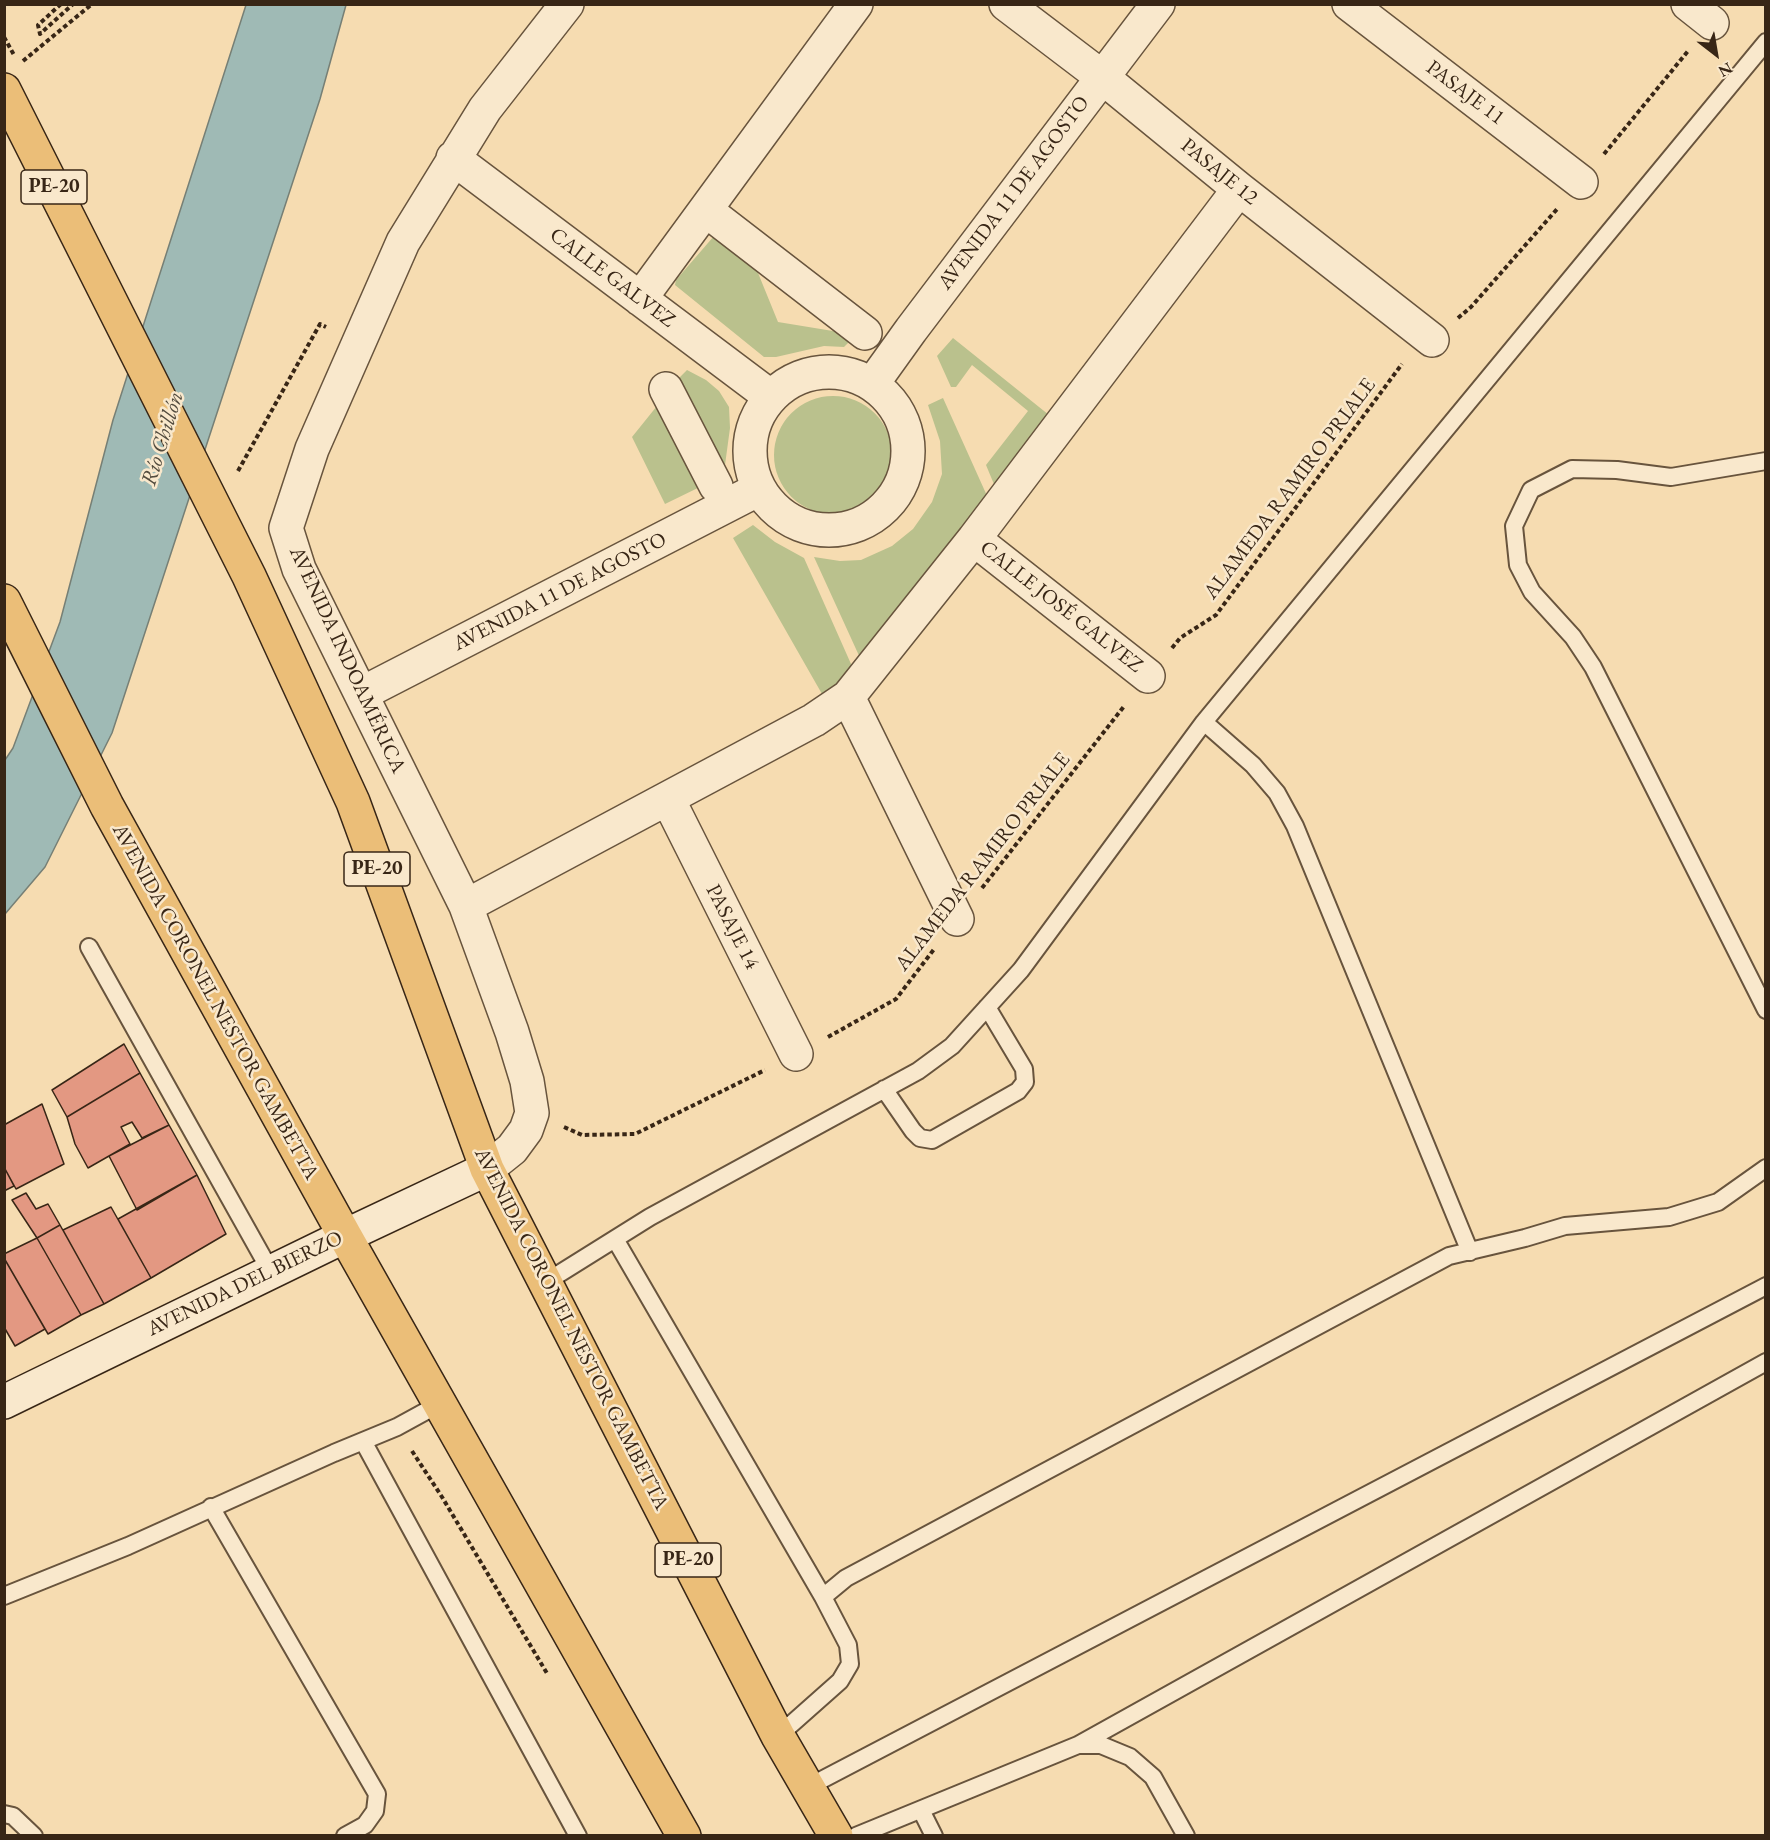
<!DOCTYPE html>
<html>
<head>
<meta charset="utf-8">
<style>
	body { margin:0 }
	#map { position:relative; width:1770px; height:1840px; overflow:hidden; background:#f6dcb1; font-family:"EB Garamond",serif }
	canvas { display:block }
	.frame { position:absolute; inset:0; border:6px solid #382616; pointer-events:none }
	.north { position:absolute; left:1686px; top:24px; width:60px; height:60px; -webkit-text-stroke:4px #f9e8cc; paint-order:stroke; rotate:149deg; font-size:16px; font-weight:700; line-height:24px; text-align:center; color:#382616 }
	.north::after { content:''; display:block; margin:auto; width:21px; height:27px; background:#382616; clip-path:polygon(50% 0,100% 100%,50% 72%,0 100%) }
</style>
</head>
<body>
<div id="map">
<canvas width="1770" height="1840"></canvas>
<div class="frame"></div>
<div class="north">N</div>
</div>
<script>
const c = document.querySelector('canvas').getContext('2d');
c.lineJoin = 'round';
function fillPath(path, color) {
  c.fillStyle = color;
  c.fill(path, 'evenodd');
}
function toPath(rows) {
  const path = new Path2D();
  for (const r of rows) {
    if (r.length === 3) {
      path.moveTo(r[0] + r[2], r[1]);
      path.arc(r[0], r[1], r[2], 0, 2 * Math.PI);
      continue;
    }
    path.moveTo(r[0], r[1]);
    for (let i = 2; i < r.length; i += 2) path.lineTo(r[i], r[i + 1]);
  }
  return path;
}
function trace(path, color, width, dash) {
  c.strokeStyle = color;
  c.lineWidth = width;
  c.lineCap = dash ? 'butt' : 'round';
  c.setLineDash(dash || []);
  c.stroke(path);
}
function label(font, color, halo, rows, align = 'center') {
  c.font = font + ' "EB Garamond",serif';
  c.lineWidth = 5;
  c.setLineDash([]);
  c.textBaseline = 'middle';
  c.strokeStyle = halo;
  c.fillStyle = color;
  for (const [text, x, y, turn = 0] of rows) {
    c.save();
    c.translate(x, y);
    c.rotate((+turn || 0) * Math.PI / 180);
    c.textAlign = isNaN(turn) ? turn : align;
    if (halo) c.strokeText(text, 0, 0);
    c.fillText(text, 0, 0);
    c.restore();
  }
}
fillPath(toPath([
	[714,236,756,268,778,322,845,333,852,339,844,347,824,346,776,357,764,357,675,285,676,280],
	[953,338,1049,415,996,489,986,465,1028,411,972,365,956,387,951,387,937,356],
	[687,370,706,380,719,391,729,407,730,428,725,465,723,468,675,382],
	[833,455,59],
	[943,398,988,498,861,660,814,557,840,561,861,560,892,546,913,529,932,502,942,474,940,441,928,405],
	[661,401,706,484,665,504,632,437],
	[753,525,775,542,804,558,855,673,826,701,733,538]
]), '#bac18d');
const water = toPath([
	[246,5,346,5,320,99,112,733,45,867,5,914,5,760,13,748,60,622,113,420,246,5]
]);
fillPath(water, '#9fbab5');
trace(water, '#767f75', 1.5);
const building = toPath([
	[124,1044,140,1073,67,1117,52,1090,124,1044],
	[140,1073,169,1125,142,1138,132,1122,121,1127,130,1144,88,1168,75,1144,67,1117,140,1073],
	[42,1104,64,1164,16,1189,4,1167,4,1125,42,1104],
	[169,1125,197,1175,137,1210,109,1156,169,1125],
	[4,1167,14,1186,4,1191,4,1167],
	[197,1175,226,1234,151,1278,118,1219,197,1175],
	[26,1193,36,1209,48,1204,60,1225,37,1238,12,1200,26,1193],
	[111,1207,151,1278,104,1304,63,1230,111,1207],
	[60,1225,104,1304,81,1315,37,1238,60,1225],
	[37,1238,81,1315,48,1334,4,1258,4,1254,37,1238],
	[4,1258,45,1329,15,1346,4,1327,4,1258]
]);
fillPath(building, '#e39882');
trace(building, '#382616', 1.5);
const lane = toPath([
	[1766,461,1671,477,1617,470,1572,469,1531,490,1514,526,1518,565,1532,592,1573,637,1593,667,1766,1010],
	[1204,722,1253,765,1277,793,1295,826,1470,1252],
	[89,947,271,1272],
	[884,1089,913,1131,920,1138,932,1140,1018,1091,1025,1082,1024,1069,987,1007],
	[615,1239,823,1597],
	[546,1282,650,1217,918,1071,952,1046,1021,970,1204,722,1766,42],
	[363,1441,578,1836],
	[211,1507,377,1794,375,1811,365,1825,345,1836],
	[4,1596,128,1546,334,1453,397,1427,439,1404],
	[778,1736,840,1681,850,1664,848,1645,823,1597,846,1578,1449,1256,1525,1238,1565,1226,1669,1217,1718,1202,1766,1168],
	[1078,1745,1766,1362],
	[808,1787,1766,1286],
	[921,1810,934,1836],
	[4,1814,13,1816,34,1836],
	[856,1836,1078,1745,1101,1745,1130,1757,1153,1777,1186,1836]
]);
const street = toPath([
	[1006,4,1102,77,1239,189,1432,340],
	[1349,4,1581,182],
	[1688,4,1712,23],
	[453,158,771,397],
	[716,218,865,333],
	[640,299,856,4],
	[829,451,79],
	[873,383,911,330,1158,4],
	[666,389,716,486],
	[974,539,1148,676],
	[361,694,759,489],
	[848,697,957,919],
	[668,799,796,1054],
	[466,906,814,720,848,697,974,539,1239,189],
	[487,1169,512,1149,526,1130,532,1113,527,1081,512,1032,466,906,299,569,286,528,312,449,403,242,485,109,567,4]
]);
const secondary = toPath([
	[4,1402,345,1236,487,1169]
]);
const highway = toPath([
	[4,90,249,576,353,802,487,1169,778,1736,836,1836],
	[4,601,107,806,345,1236,684,1836]
]);
trace(lane, '#68543d', 20);
trace(street, '#68543d', 36);
trace(secondary, '#382616', 36);
trace(highway, '#382616', 36);
trace(toPath([
	[61,4,38,25,40,34,73,4],
	[4,37,14,55],
	[23,61,92,4],
	[1604,154,1688,51],
	[1458,318,1471,307,1558,208],
	[238,471,320,324,326,327],
	[1172,648,1180,638,1216,615,1402,364],
	[982,888,1125,705],
	[828,1037,896,999,935,948],
	[564,1127,582,1135,635,1134,765,1070],
	[412,1451,442,1497,548,1675]
]), '#382616', 4, [4.5, 3]);
trace(lane, '#f9e8cc', 16);
trace(street, '#f9e8cc', 33);
trace(secondary, '#f9e8cc', 33);
trace(highway, '#ebbe78', 33);
for (const [x, y, w] of [
	[54,187,66],
	[377,869,66],
	[688,1560,66]
]) {
  const box = new Path2D();
  box.roundRect(x - w / 2, y - 17, w, 34, 4.5);
  c.fillStyle = '#f9e8cc';
  c.fill(box);
  trace(box, '#382616', 1.5);
}
label('bold 20px', '#382616', null, [
	["PE-20",54,187],
	["PE-20",377,869],
	["PE-20",688,1560]
]);
label('21px', '#382616', '#f9e8cc', [
	["PASAJE 11",1465,93,37],
	["PASAJE 12",1219,172,39],
	["AVENIDA 11 DE AGOSTO",1014,193,-53],
	["CALLE GALVEZ",612,278,37],
	["ALAMEDA RAMIRO PRIALE",1290,489,-53],
	["AVENIDA 11 DE AGOSTO",560,592,-27],
	["CALLE JOSÉ GALVEZ",1061,607,38],
	["AVENIDA INDOAMÉRICA",347,660,65],
	["ALAMEDA RAMIRO PRIALE",983,862,-52],
	["PASAJE 14",732,927,63],
	["AVENIDA CORONEL NESTOR GAMBETTA",215,1002,61],
	["AVENIDA DEL BIERZO",245,1284,-26],
	["AVENIDA CORONEL NESTOR GAMBETTA",571,1329,63]
]);
label('italic 22px', '#524b3e', '#f9e8cc', [
	["Río Chillón",163,439,-73]
]);
</script>
</body>
</html>
